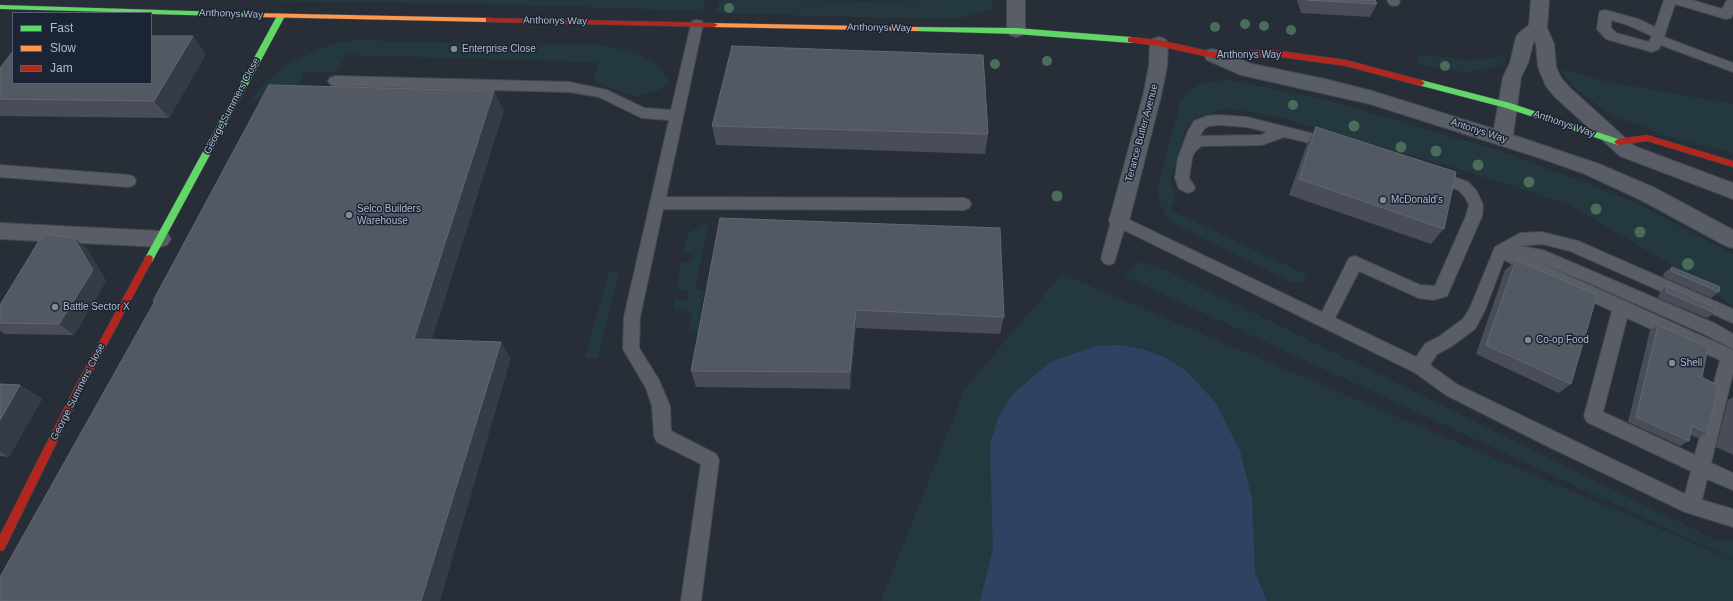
<!DOCTYPE html>
<html>
<head>
<meta charset="utf-8">
<style>
	body { margin:0 }
	#map { position:relative; width:1733px; height:601px; overflow:hidden; background:#282e38; font-family:Arial,sans-serif }
	canvas { display:block }
	.legend { position:absolute; left:12px; top:12px; width:140px; height:72px; box-sizing:border-box; background:#1b2434; border:1px solid #576070; margin:0; padding:5px 7px; list-style:none; font-size:12px; color:#b1baca }
	.legend li { display:flex; align-items:center; gap:8px; height:20px }
	.legend b { width:20px; border:1px solid #576070 }
</style>
</head>
<body>
<div id="map">
<canvas width="1733" height="601"></canvas>
<ul class="legend">
<li><b style="height:5px;background:#63d668"></b>Fast</li>
<li><b style="height:5px;background:#ff974d"></b>Slow</li>
<li><b style="height:5px;background:#b3261e"></b>Jam</li>
</ul>
</div>
<script>
const c = document.querySelector('canvas').getContext('2d');
c.lineJoin = 'round';
function fillPath(path, color) {
  c.fillStyle = color;
  c.fill(path, 'evenodd');
}
function toPath(rows) {
  const path = new Path2D();
  for (const r of rows) {
    path.moveTo(r[0], r[1]);
    for (let i = 2; i < r.length; i += 2) path.lineTo(r[i], r[i + 1]);
  }
  return path;
}
function trace(path, color, width, dash) {
  c.strokeStyle = color;
  c.lineWidth = width;
  c.lineCap = dash ? 'butt' : 'round';
  c.setLineDash(dash || []);
  c.stroke(path);
}
function label(font, color, halo, rows, align = 'center') {
  c.font = font + ' Arial,sans-serif';
  c.lineWidth = 3;
  c.setLineDash([]);
  c.textBaseline = 'middle';
  c.strokeStyle = halo;
  c.fillStyle = color;
  for (const [text, x, y, turn = 0] of rows) {
    c.save();
    c.translate(x, y);
    c.rotate((+turn || 0) * Math.PI / 180);
    c.textAlign = isNaN(turn) ? turn : align;
    if (halo) c.strokeText(text, 0, 0);
    c.fillText(text, 0, 0);
    c.restore();
  }
}
fillPath(toPath([
	[231,0,705,0,702,11,522,5],
	[720,0,865,1,992,0,992,9,961,18,928,19,716,13],
	[358,40,511,45,594,44,627,50,656,63,670,83,656,91,636,97,594,81,598,62,346,55,337,72,304,72,292,102,251,101,261,87,288,63,334,43],
	[1422,55,1465,60,1489,59,1501,56,1507,57,1504,63,1495,67,1469,72,1455,71,1417,64,1419,56],
	[1560,69,1608,82,1733,104,1733,153,1675,139,1611,115,1577,90],
	[1230,80,1327,100,1507,153,1632,201,1733,254,1733,305,1682,271,1568,204,1469,172,1282,118,1228,108,1193,119,1186,128,1171,177,1171,184,1174,190,1176,198,1170,210,1307,275,1303,281,1294,283,1183,229,1166,217,1159,201,1158,188,1181,100,1190,90,1201,84,1208,82],
	[709,222,695,288,704,291,697,331,689,332,692,313,674,309,674,299,688,301,688,291,677,289,681,262,690,263,694,254,682,253,689,233],
	[1140,262,1166,270,1718,541,1733,540,1733,559,1124,276],
	[609,271,619,273,598,358,585,358],
	[1062,274,1733,560,1733,601,881,601,965,389]
]), '#24393f');
fillPath(toPath([
	[1119,345,1142,349,1164,357,1185,370,1216,403,1240,451,1252,499,1255,573,1267,601,980,601,993,549,990,444,998,418,1012,395,1050,362,1096,346]
]), '#304262');
const lane = toPath([
	[1387,0,1399,0,1400,2,1398,5,1394,6,1390,5,1387,0],
	[1664,0,1692,0,1722,9,1727,0,1733,0,1733,14,1731,18,1726,19,1675,4,1664,37,1733,63,1733,72,1661,45,1659,49,1652,52,1606,39,1597,29,1599,14,1600,11,1605,10,1638,19,1655,27,1664,0],
	[1611,20,1628,25,1652,36,1649,42,1616,33,1611,28,1611,20],
	[697,20,702,21,703,24,666,197,964,198,969,200,971,204,969,208,964,210,663,209,640,317,639,348,659,380,670,406,671,431,716,454,719,460,701,601,681,601,701,464,657,442,654,436,652,406,646,388,623,349,624,317,669,120,642,118,599,97,569,92,335,86,330,84,328,81,330,78,335,76,569,82,607,90,644,108,671,110,691,24,692,21,697,20],
	[1219,115,1247,117,1330,138,1335,139,1337,143,1335,147,1330,148,1284,137,1262,145,1201,146,1194,153,1192,158,1189,178,1195,187,1193,191,1188,193,1179,189,1175,178,1178,158,1188,131,1194,121,1207,116,1219,115],
	[1219,125,1247,127,1267,132,1261,135,1200,136,1204,129,1209,126,1219,125],
	[0,165,129,175,134,177,136,181,134,185,129,187,0,177,0,165],
	[1433,169,1468,182,1476,190,1483,205,1482,216,1447,296,1433,300,1419,298,1359,271,1335,318,1416,357,1425,344,1440,336,1463,319,1470,308,1495,247,1520,233,1542,232,1578,241,1733,309,1733,323,1570,251,1542,244,1520,246,1543,250,1716,324,1733,334,1733,349,1704,334,1596,286,1534,260,1733,350,1733,373,1711,463,1733,473,1733,490,1707,479,1702,500,1733,509,1733,527,1685,512,1543,444,1446,395,1414,372,1124,230,1114,263,1109,265,1104,263,1101,259,1111,221,1114,217,1119,215,1322,312,1349,258,1355,256,1420,285,1435,286,1466,216,1469,205,1465,197,1458,190,1428,179,1426,175,1428,171,1433,169],
	[1504,260,1612,311,1584,416,1587,422,1691,471,1685,494,1458,385,1430,365,1437,354,1452,346,1475,329,1485,310,1504,260],
	[1627,318,1720,360,1695,455,1603,412,1627,318]
]);
const street = toPath([
	[1007,0,1025,0,1025,31,1022,35,1016,37,1010,35,1007,31,1007,0],
	[1531,0,1549,0,1547,28,1554,44,1556,67,1561,78,1569,87,1634,146,1733,183,1733,199,1620,156,1555,97,1546,86,1538,67,1536,44,1534,40,1528,63,1521,77,1513,135,1599,164,1655,188,1733,230,1733,248,1726,246,1641,200,1585,174,1540,158,1370,104,1241,75,1207,60,1204,55,1207,50,1213,49,1252,64,1325,79,1372,91,1494,129,1503,77,1510,63,1516,37,1519,33,1529,25,1531,0],
	[1159,37,1165,39,1168,43,1167,66,1161,96,1129,221,1126,227,1119,229,1112,227,1109,221,1143,96,1149,66,1150,43,1153,39,1159,37],
	[0,223,160,231,167,233,171,239,167,245,160,247,0,239,0,223]
]);
const fast = toPath([
	[0,5,256,13,260,15,256,17,151,14,151,13,0,9,0,5],
	[278,14,284,14,285,16,152,262,146,262,145,259,146,256,278,14],
	[913,27,1016,28,1131,37,1135,40,1131,43,1016,34,916,31,912,29,913,27],
	[1421,80,1510,103,1621,140,1622,142,1618,145,1506,108,1418,85,1417,83,1421,80]
]);
const slow = toPath([
	[253,13,489,18,493,20,489,22,256,17,252,15,253,13],
	[711,23,916,27,920,29,916,31,714,27,710,25,711,23]
]);
const jam = toPath([
	[486,18,714,23,718,25,714,27,489,22,486,22,486,18],
	[1131,37,1159,40,1213,52,1273,50,1346,60,1421,80,1425,83,1421,86,1346,66,1273,56,1213,58,1159,46,1128,42,1128,38,1131,37],
	[1647,135,1733,161,1733,167,1647,141,1618,145,1614,142,1618,139,1647,135],
	[149,255,152,256,153,259,82,391,4,550,0,551,0,535,76,385,146,256,149,255]
]);
trace(lane, '#454951', 2);
trace(street, '#454951', 2);
trace(fast, '#454951', 1);
trace(slow, '#454951', 1);
trace(jam, '#454951', 1);
fillPath(lane, '#585d66');
fillPath(street, '#585d66');
fillPath(fast, '#63d668');
fillPath(slow, '#ff974d');
fillPath(jam, '#b3261e');
c.fillStyle = '#4a6c5a';
for (const [x, y, r] of [
	[729,8,5],
	[1245,24,5],
	[1264,26,5],
	[1215,27,5],
	[1291,30,5],
	[1047,61,5],
	[995,64,5],
	[1445,66,5],
	[1293,105,5],
	[1354,126,5.5],
	[1401,147,5.5],
	[1436,151,5.5],
	[1478,165,5.5],
	[1529,182,5.5],
	[1057,196,5.5],
	[1596,209,5.5],
	[1640,232,5.5],
	[1688,264,6]
]) {
  c.beginPath();
  c.arc(x, y, r, 0, 2 * Math.PI);
  c.fill();
}
fillPath(toPath([
	[1297,0,1375,0,1377,4,1370,17,1301,13],
	[206,54,169,118,0,116,0,68],
	[712,126,988,134,985,154,716,145],
	[1316,127,1444,229,1431,244,1289,195,1307,144],
	[720,218,1004,317,1000,334,856,328,850,389,696,387,691,371],
	[74,238,87,249,106,281,74,335,5,334,0,331,0,305],
	[1516,260,1571,384,1559,393,1476,354,1505,270],
	[1672,267,1719,292,1711,298,1663,277,1664,273],
	[1667,286,1715,313,1707,318,1658,298,1660,292],
	[1658,325,1702,377,1707,433,1698,438,1690,435,1689,441,1680,446,1628,422,1650,330],
	[0,384,20,385,42,399,9,457,0,456],
	[1733,397,1733,455,1716,447,1728,400]
]), '#484d57');
fillPath(toPath([
	[193,36,206,54,169,118,154,101],
	[494,91,504,111,427,356,414,339],
	[74,238,87,249,106,281,74,335,59,324],
	[856,310,856,328,850,389,850,372],
	[501,342,511,358,440,601,421,601],
	[20,385,42,399,9,457,0,452,0,420]
]), '#363c45');
const building = toPath([
	[1307,0,1375,0,1377,4,1307,0],
	[151,36,193,36,154,101,0,99,0,68,13,51,13,83,151,83,151,36],
	[732,46,983,55,988,134,712,126,732,46],
	[269,85,494,91,414,339,501,342,421,601,0,601,0,577,155,301,153,301,269,85],
	[1316,127,1456,172,1444,229,1299,179,1316,127],
	[720,218,1000,228,1004,317,856,310,850,372,691,371,720,218],
	[43,234,74,238,93,270,59,324,0,323,0,305,43,234],
	[1516,260,1597,295,1571,384,1486,345,1516,260],
	[1672,267,1720,287,1719,292,1671,271,1672,267],
	[1667,286,1716,308,1715,313,1666,292,1667,286],
	[1658,325,1708,347,1702,377,1719,386,1707,433,1692,426,1689,441,1636,417,1658,325],
	[0,384,20,385,0,420,0,384]
]);
fillPath(building, '#535963');
trace(building, '#626873', 1);
for (const [x, y, r, color] of [
	[454,49,4,"#818997"],
	[1383,200,4,"#818997"],
	[349,215,4,"#818997"],
	[55,307,4,"#818997"],
	[1528,340,4,"#818997"],
	[1672,363,4,"#818997"]
]) {
  const dot = new Path2D();
  dot.arc(x, y, r, 0, 2 * Math.PI);
  c.fillStyle = color;
  c.fill(dot);
  trace(dot, '#1b2434', 1.5);
}
label('10px', '#b1baca', '#1b2434', [
	["Anthonys Way",231,14,2],
	["Anthonys Way",555,21,1],
	["Anthonys Way",879,28,1],
	["Anthonys Way",1249,55],
	["George Summers Close",232,106,-62],
	["Anthonys Way",1564,124,19],
	["Antonys Way",1479,131,18],
	["Terance Butler Avenue",1142,133,-75],
	["George Summers Close",78,392,-63]
]);
label('10px', '#b1baca', '#1b2434', [
	["Enterprise Close",462,49],
	["McDonald's",1391,200],
	["Selco Builders",357,209],
	["Warehouse",357,221],
	["Battle Sector X",63,307],
	["Co-op Food",1536,340],
	["Shell",1680,363]
], 'left');
</script>
</body>
</html>
